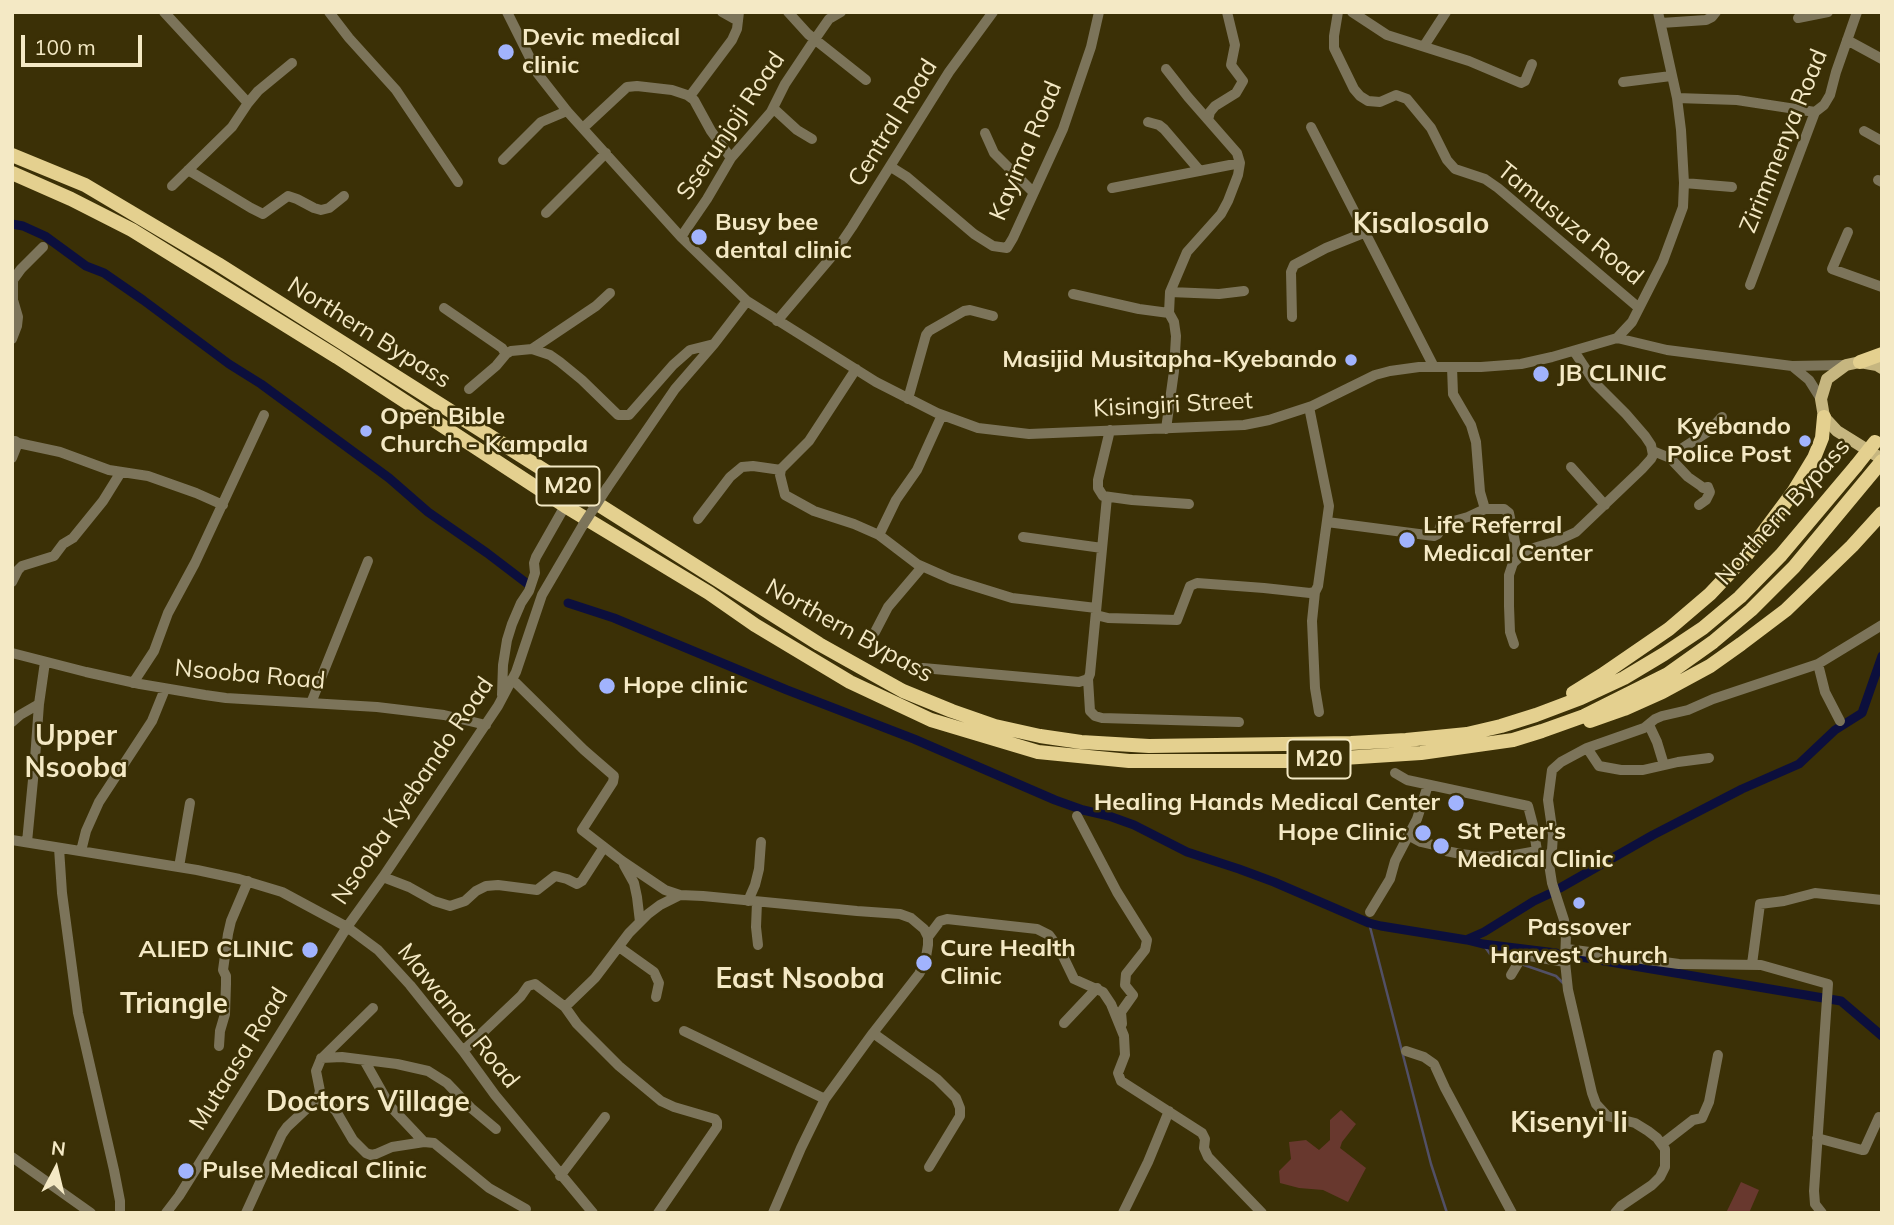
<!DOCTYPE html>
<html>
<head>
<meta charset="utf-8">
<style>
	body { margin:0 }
	#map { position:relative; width:1894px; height:1225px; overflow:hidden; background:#3b3006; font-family:Mulish,sans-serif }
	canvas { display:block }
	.frame { position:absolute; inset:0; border:14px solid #f4e9c5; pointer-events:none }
	.north { position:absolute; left:21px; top:1134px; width:70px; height:70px; -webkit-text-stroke:5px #3b3006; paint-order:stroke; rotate:7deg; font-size:19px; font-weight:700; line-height:28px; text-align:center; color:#f4e9c5 }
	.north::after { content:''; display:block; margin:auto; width:24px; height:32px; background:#f4e9c5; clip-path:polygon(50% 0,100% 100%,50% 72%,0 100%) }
	.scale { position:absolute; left:21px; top:35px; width:121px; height:32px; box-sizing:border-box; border:4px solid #f4e9c5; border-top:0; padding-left:9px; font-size:21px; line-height:24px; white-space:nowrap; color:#f4e9c5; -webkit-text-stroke:5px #3b3006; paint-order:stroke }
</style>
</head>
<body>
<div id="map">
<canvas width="1894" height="1225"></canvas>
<div class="frame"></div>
<div class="north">N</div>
<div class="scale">100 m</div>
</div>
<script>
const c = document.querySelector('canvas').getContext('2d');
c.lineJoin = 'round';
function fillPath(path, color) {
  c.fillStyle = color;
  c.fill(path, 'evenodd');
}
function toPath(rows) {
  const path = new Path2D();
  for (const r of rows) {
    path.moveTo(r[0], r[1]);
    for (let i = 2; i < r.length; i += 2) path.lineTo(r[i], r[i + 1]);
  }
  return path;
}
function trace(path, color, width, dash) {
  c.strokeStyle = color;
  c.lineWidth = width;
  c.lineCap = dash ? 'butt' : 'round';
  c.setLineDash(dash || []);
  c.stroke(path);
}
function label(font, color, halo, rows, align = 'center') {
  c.font = font + ' Mulish,sans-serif';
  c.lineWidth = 5;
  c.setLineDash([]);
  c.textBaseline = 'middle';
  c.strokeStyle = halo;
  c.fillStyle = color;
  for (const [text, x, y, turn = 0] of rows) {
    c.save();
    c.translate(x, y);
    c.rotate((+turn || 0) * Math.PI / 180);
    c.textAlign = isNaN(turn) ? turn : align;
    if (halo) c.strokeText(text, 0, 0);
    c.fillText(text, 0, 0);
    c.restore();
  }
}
fillPath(toPath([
	[1341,1110,1356,1124,1342,1142,1340,1148,1366,1168,1348,1202,1323,1190,1299,1188,1280,1183,1279,1171,1291,1159,1289,1142,1306,1140,1319,1150,1330,1140,1330,1120],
	[1741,1182,1759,1190,1749,1213,1726,1213]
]), '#68382e');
trace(toPath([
	[1369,923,1431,1164,1447,1213],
	[1483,944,1490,954,1495,956,1516,957],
	[1524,963,1524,965,1556,976,1563,983]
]), '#525066', 2.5);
trace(toPath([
	[12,224,23,226,45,236,86,266,104,273,143,300,229,364,261,384,389,478,428,512,487,553,529,585],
	[568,603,614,618,787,690,914,739,1055,800,1083,810,1109,816,1134,825,1187,852,1239,869,1274,882,1369,923,1381,926,1467,940,1483,944,1556,953],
	[1560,888,1653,835,1742,789,1799,764,1835,730,1862,713,1882,656],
	[1468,939,1484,932,1534,901,1549,894],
	[1569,955,1841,1001,1882,1036]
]), '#0c0f3d', 9);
trace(toPath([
	[164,12,248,103,232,127,172,186],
	[329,12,349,38,396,90,458,182],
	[507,12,538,74,567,111,681,237,747,301,876,382,937,413,978,428,1029,434,1244,425,1269,420,1312,406,1375,375,1390,371,1419,367,1481,367,1521,364,1552,357,1617,338,1632,322,1663,261,1683,207,1684,183,1681,130,1677,98,1658,12],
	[722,12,738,21],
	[788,12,808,34,866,80],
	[1338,12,1334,36,1334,48,1354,89,1360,96,1368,101,1380,102,1396,95,1407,99,1431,128,1447,160,1455,169,1485,179,1498,188,1639,308],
	[1352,12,1387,35,1469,61,1521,83,1525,81,1532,64],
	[1798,18,1828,12],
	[1661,23,1706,20,1712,17,1716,12],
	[1847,40,1882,59],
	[1424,46,1446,12],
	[1623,82,1671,76],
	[690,96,732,40,737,29,739,12],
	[1677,98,1737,100,1815,112],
	[248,103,258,91,292,63],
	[773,108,797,130,812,139],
	[1208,120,1210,112,1215,106,1236,93,1243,81,1231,65,1235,45,1227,12],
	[1148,122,1159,125,1164,129,1200,171],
	[1311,127,1434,367],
	[583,128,627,87,637,86,672,90,687,95,694,100,711,131,731,158],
	[1864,131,1882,141],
	[985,133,994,153,1033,192],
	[503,160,541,122,567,111],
	[891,167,907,177,974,234,993,246,1007,248,1013,238,1063,129,1091,47,1099,12],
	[188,170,251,208,263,214,288,196,297,199,314,208,321,210,329,208,344,196],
	[1878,180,1882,182],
	[1684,183,1732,187],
	[1112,188,1240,163],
	[546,213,606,153],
	[1848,232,1832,269,1882,287],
	[681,237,707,199,731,158,771,112,785,84,813,42,829,19,841,12],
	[1750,285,1815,112,1824,105,1830,95,1836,72,1857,12],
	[1170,292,1219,294,1244,291],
	[1073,294,1139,309,1169,313],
	[444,308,502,348,506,354],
	[1292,317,1291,272,1294,265,1326,248,1366,232],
	[777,321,833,255,852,227,949,72,993,12],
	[1617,338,1667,350,1792,366,1845,365],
	[12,339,17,326,18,317,13,300,13,280,21,269,43,247],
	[532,349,596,306,610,293],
	[1792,366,1809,380,1821,399],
	[1452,367,1453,394,1471,425,1476,442,1480,492,1485,509],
	[856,369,809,441,781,469,780,475,785,495,814,511,854,524,879,535,917,564,951,579,1012,598,1096,608],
	[469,389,496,366,506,354,511,351,532,349,550,355,560,362,582,380,618,415,629,415,673,365,690,350,714,344],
	[908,399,926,335,929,331,964,311,970,310,993,316],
	[1309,407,1329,506,1318,586,1315,592,1312,621,1315,688,1319,712],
	[1166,429,1174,371,1176,336,1174,322,1169,313,1170,292,1187,252,1221,214,1228,201,1238,175,1240,163,1237,153,1188,97,1166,69],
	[1110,430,1098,480,1098,488,1103,496,1132,500,1189,504],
	[18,443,60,452,109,470,148,476,196,493,223,505],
	[1653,451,1670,458,1688,477,1701,486,1703,488,1708,487,1710,492,1706,500,1699,505],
	[12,458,18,443,15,441],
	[1670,458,1678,451,1709,431,1722,417],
	[1571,467,1605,505],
	[607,488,675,389,714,344,747,301],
	[698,519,730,477,742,467,753,466,781,470],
	[1327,522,1434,536,1438,534,1440,527,1443,524,1468,517,1485,509,1504,509,1509,513,1518,557],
	[879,535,896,500,917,470,942,415],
	[1023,537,1102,548],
	[12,582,18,570,22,566,54,556,63,544,73,538,103,501,121,472],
	[1096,615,1108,618,1177,620,1190,586,1197,583,1264,588,1310,593,1315,592],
	[875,632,888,607,922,567],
	[1514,644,1510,632,1509,606,1509,575,1513,563,1527,550,1554,542,1576,532,1642,469,1651,459,1653,455,1651,445,1645,436,1626,414,1595,383,1574,351],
	[12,653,86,672,140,684,205,695,226,698,377,707,444,715,486,725],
	[1818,664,1825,692,1840,721],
	[923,668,1079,682,1088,679,1090,674,1107,497],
	[512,679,584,750,614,776,613,782,582,830,622,861,665,890,680,895],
	[1088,679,1090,711,1095,716,1102,718,1239,722],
	[133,683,154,651,168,613,195,563,264,415],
	[502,695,503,665,507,640,512,624,521,603,529,591,535,573,534,563,536,557,565,506],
	[311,703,368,561],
	[12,722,20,715,39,704,45,662],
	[1649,725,1657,742,1664,765],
	[1587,748,1599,766,1621,770,1643,770,1678,762,1709,758],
	[1395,773,1407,780,1528,806,1533,825,1537,851],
	[1077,816,1117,892,1147,940,1145,950,1126,974,1125,985,1133,995,1121,1012,1122,1024],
	[1408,835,1421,842,1438,846,1446,851,1461,854,1485,857,1515,855,1537,851,1541,855],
	[12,840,197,870,239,879,282,892,347,927,378,950,410,985,463,1051,495,1095,593,1213],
	[27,842,35,759,39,704],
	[59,848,62,893,78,1013,114,1170,120,1201,120,1213],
	[81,851,86,831,99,802,152,721,165,689],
	[624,865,634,883,637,897,640,922],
	[179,867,190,803],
	[383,877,409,887,434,901,450,906,465,901,476,891,486,886,498,885,537,890,555,876,567,879,577,884,582,881,604,847],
	[748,901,755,885,759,869,761,842],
	[757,902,756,927,758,945],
	[1370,912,1390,879,1395,861,1417,819,1428,785],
	[928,937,940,921,947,919,1037,929,1049,935,1060,950,1074,979,1103,992,1111,1004,1124,1036,1125,1055,1118,1073,1121,1081,1202,1133,1205,1139,1204,1148,1208,1157,1262,1213],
	[619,947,654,972,659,983,656,997],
	[1567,949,1679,964,1761,965,1828,984,1814,1191,1815,1204,1822,1213],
	[1752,964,1760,904,1784,901,1815,893,1882,900],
	[1511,975,1523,955,1565,962],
	[565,1007,595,978,629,933,648,914,660,905,680,895,703,896,857,911,900,914,911,918,924,929,928,937,928,945,925,963,919,974,873,1033,825,1099,801,1148,773,1213],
	[1064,1023,1097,988],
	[684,1031,825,1099],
	[873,1033,937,1079,956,1098,960,1108,960,1116,929,1167],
	[219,1046,220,1031,225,1014,226,984,226,976,223,970,228,934,231,921,248,881],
	[463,1051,521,996,528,986,535,984,565,1007,577,1024,619,1066,661,1101,674,1107,715,1119,717,1122,717,1127,658,1213],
	[1406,1051,1424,1057,1434,1064,1445,1088,1512,1213],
	[321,1058,342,1057,397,1064,428,1071,447,1083,471,1108,496,1129],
	[364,1060,390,1106,424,1142],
	[320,1095,336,1111,353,1140,366,1153,371,1155,376,1154,392,1147,424,1142,434,1143,489,1188,526,1209],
	[1817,1138,1862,1150,1864,1150,1879,1117],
	[1662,1144,1693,1120,1702,1118,1709,1102,1718,1055],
	[12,1157,91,1213],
	[560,1176,605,1117],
	[166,1213,179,1196,347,927,383,877,498,706,516,672,542,595,583,525],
	[246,1213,282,1134,287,1127,318,1098,320,1091,316,1071,321,1059,373,1008],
	[1123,1213,1148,1162,1169,1111],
	[1615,1213,1621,1206,1652,1185,1660,1177,1665,1167,1665,1149,1657,1138,1648,1131,1635,1123,1607,1116,1596,1104,1592,1093,1568,990,1565,962,1566,934,1564,920,1552,883,1548,858,1552,850,1553,835,1548,800,1552,770,1561,762,1587,748,1644,728,1655,719,1662,716,1688,710,1713,699,1818,664,1882,625]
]), '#7c745a', 10);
trace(toPath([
	[1882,368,1877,365,1860,362,1846,365,1827,379,1821,399,1824,417,1837,431,1882,459]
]), '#c6b680', 12);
trace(toPath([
	[12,155,85,185,218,264,819,644,903,691,952,711,995,726,1040,736,1081,742,1149,746,1351,743,1406,740,1467,734,1501,726,1536,715,1581,698,1624,678,1664,654,1703,628,1740,597,1781,555,1856,466],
	[12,173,71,199,132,230,337,357,565,506,709,593,755,625,850,682,931,720,1038,752,1129,761,1297,761,1421,753,1513,740,1542,731,1584,716,1668,674,1713,642,1751,610,1794,567,1882,461],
	[1860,362,1882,354],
	[1573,693,1602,675,1669,629,1710,594,1745,557,1794,491,1814,458,1822,438,1824,417],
	[1590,721,1624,709,1662,692,1710,666,1741,644,1786,610,1852,546,1882,513]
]), '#e4d08f', 14);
trace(toPath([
	[583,525,607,488]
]), '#7c745a', 10);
trace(toPath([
	[1856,466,1875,442]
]), '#e4d08f', 14);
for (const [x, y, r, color] of [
	[506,52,9,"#a1b3fd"],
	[699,237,9,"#a1b3fd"],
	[1351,360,7,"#a1b3fd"],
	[1541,374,9,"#a1b3fd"],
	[366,431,7,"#a1b3fd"],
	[1805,441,7,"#a1b3fd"],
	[1407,540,9,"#a1b3fd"],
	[607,686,9,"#a1b3fd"],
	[1456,803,9,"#a1b3fd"],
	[1423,833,9,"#a1b3fd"],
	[1441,846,9,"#a1b3fd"],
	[1579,903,7,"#a1b3fd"],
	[310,950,9,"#a1b3fd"],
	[924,963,9,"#a1b3fd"],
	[186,1171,9,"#a1b3fd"]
]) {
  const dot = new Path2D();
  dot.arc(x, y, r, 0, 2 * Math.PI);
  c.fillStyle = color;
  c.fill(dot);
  trace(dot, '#3b3006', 2.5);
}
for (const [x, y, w] of [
	[568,486,63],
	[1319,759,63]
]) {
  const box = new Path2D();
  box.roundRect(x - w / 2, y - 19.5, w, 39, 5);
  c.fillStyle = '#3b3006';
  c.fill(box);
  trace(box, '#f4e9c5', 2);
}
label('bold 23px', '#f4e9c5', null, [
	["M20",568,486],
	["M20",1319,759]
]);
label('bold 24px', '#f4e9c5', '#3b3006', [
	["Devic medical",522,38],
	["clinic",522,66],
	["Busy bee",715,223],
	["dental clinic",715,251],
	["Masijid Musitapha-Kyebando",1337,360,"right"],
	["JB CLINIC",1557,374],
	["Open Bible",380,417],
	["Church - Kampala",380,445],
	["Kyebando",1791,427,"right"],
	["Police Post",1791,455,"right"],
	["Life Referral",1423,526],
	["Medical Center",1423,554],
	["Hope clinic",623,686],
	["Healing Hands Medical Center",1440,803,"right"],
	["St Peter's",1457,832],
	["Medical Clinic",1457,860],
	["Hope Clinic",1407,833,"right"],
	["Passover",1579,928,"center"],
	["Harvest Church",1579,956,"center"],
	["Cure Health",940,949],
	["Clinic",940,977],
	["ALIED CLINIC",294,950,"right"],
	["Pulse Medical Clinic",202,1171]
], 'left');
label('24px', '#f4e9c5', '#3b3006', [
	["Central Road",893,123,-58],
	["Sserunjoji Road",731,126,-56],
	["Zirimmenya Road",1784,141,-68],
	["Kayima Road",1026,151,-67],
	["Tamusuza Road",1570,224,39],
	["Northern Bypass",369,333,32],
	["Kisingiri Street",1173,405,-3],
	["Northern Bypass",1783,512,-48],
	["Northern Bypass",849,631,29],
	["Nsooba Road",250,675,5],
	["Nsooba Kyebando Road",413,791,-56],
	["Mawanda Road",458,1016,51],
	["Mutaasa Road",239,1059,-58]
]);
label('bold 28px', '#f4e9c5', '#3b3006', [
	["Kisalosalo",1421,225],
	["Upper",76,737],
	["Nsooba",76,769],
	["East Nsooba",800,980],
	["Triangle",174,1005],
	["Doctors Village",368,1103],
	["Kisenyi Ii",1569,1124]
]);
</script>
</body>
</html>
